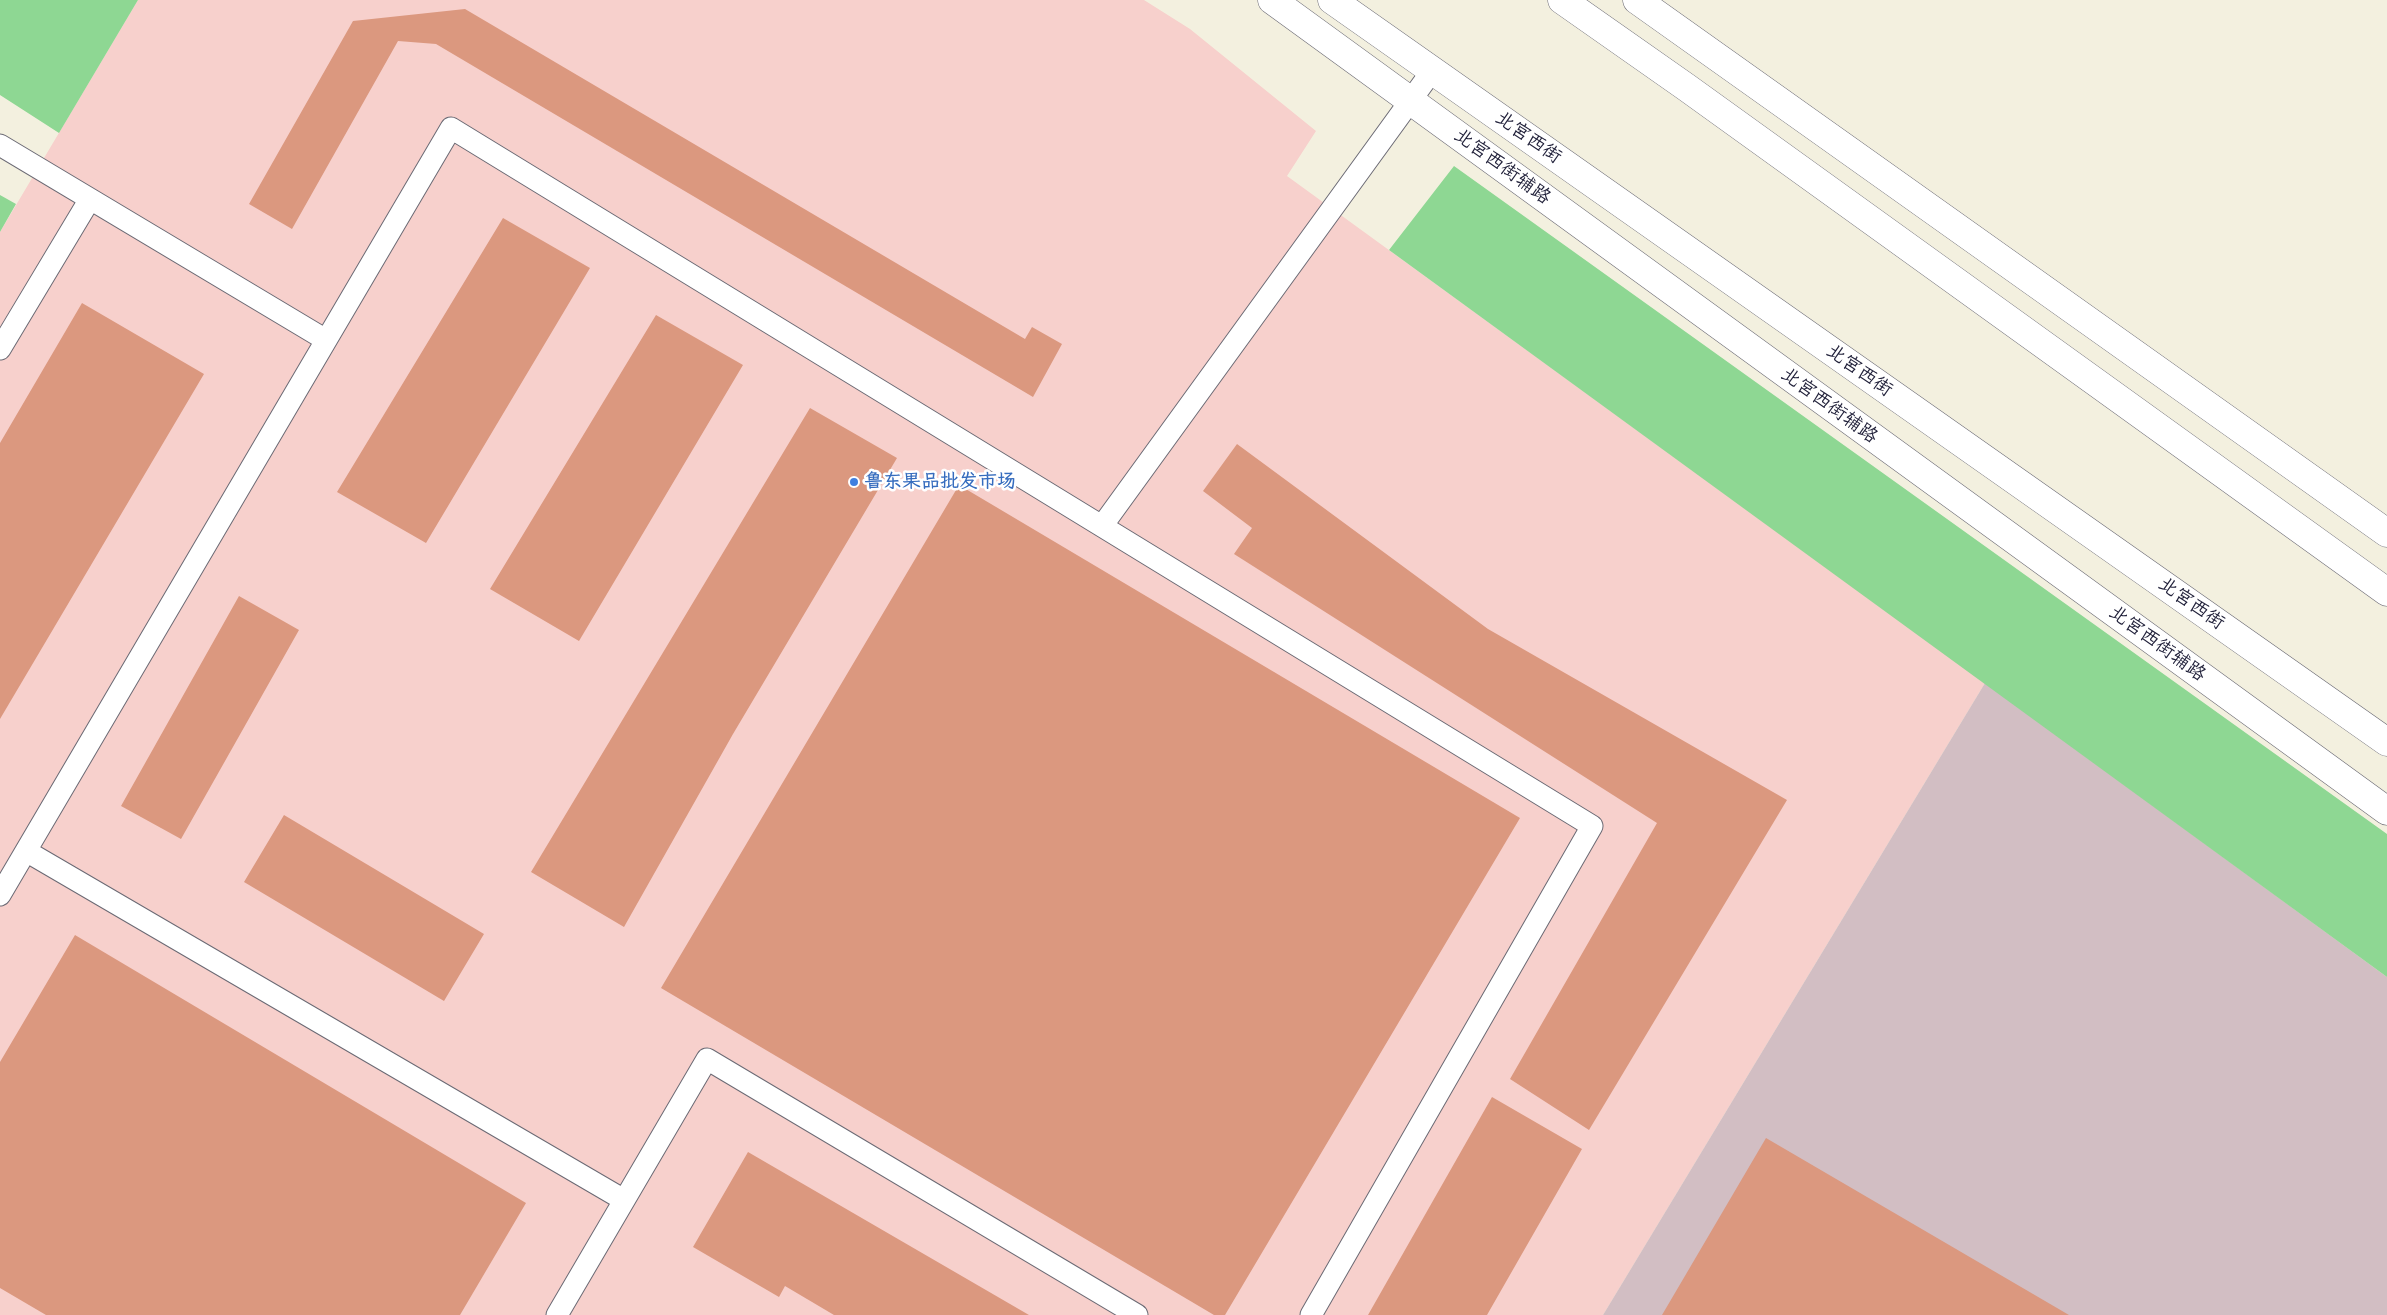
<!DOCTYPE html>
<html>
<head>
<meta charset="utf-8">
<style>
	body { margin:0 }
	canvas { display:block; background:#f3f0df }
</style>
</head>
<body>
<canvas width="2387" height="1315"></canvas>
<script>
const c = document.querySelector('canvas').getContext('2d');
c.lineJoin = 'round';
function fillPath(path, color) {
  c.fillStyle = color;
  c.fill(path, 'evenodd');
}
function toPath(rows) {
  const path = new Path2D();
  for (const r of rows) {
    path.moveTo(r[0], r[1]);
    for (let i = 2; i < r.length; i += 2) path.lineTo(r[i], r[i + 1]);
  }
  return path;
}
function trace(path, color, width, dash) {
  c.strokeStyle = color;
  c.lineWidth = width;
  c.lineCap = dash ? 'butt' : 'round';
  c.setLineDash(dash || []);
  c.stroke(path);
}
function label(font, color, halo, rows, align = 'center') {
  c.font = font + ' Itim,"LXGW WenKai TC",sans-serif';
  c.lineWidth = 5;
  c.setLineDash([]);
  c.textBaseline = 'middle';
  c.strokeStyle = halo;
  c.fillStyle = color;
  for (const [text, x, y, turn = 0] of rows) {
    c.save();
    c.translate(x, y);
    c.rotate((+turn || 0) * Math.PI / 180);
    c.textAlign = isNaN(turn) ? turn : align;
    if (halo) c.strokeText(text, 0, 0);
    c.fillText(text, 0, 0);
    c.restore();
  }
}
fillPath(toPath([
	[138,0,1144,0,1190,29,1316,131,1287,176,1985,683,1603,1315,0,1315,0,232]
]), '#f7d0cc');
fillPath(toPath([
	[1985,683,2387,977,2387,1315,1603,1315]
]), '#d2bec3');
fillPath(toPath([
	[0,0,138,0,59,133,0,95],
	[1454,166,2387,834,2387,977,1389,250],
	[0,195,16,204,0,232]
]), '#8ed793');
fillPath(toPath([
	[465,9,1025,339,1032,327,1062,344,1033,397,436,44,398,41,292,229,249,204,353,21],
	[503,218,590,268,426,543,337,492],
	[82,303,204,374,0,719,0,443],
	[656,315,743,365,579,641,490,589],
	[810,408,897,458,733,734,624,927,531,872],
	[1237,444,1488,629,1787,800,1589,1130,1510,1079,1657,823,1234,554,1252,528,1203,491],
	[959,485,1520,818,1225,1315,1214,1315,661,988],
	[239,596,299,630,181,839,121,806],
	[284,815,484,934,444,1001,244,882],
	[75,935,526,1203,460,1315,46,1315,0,1288,0,1062],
	[1492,1097,1582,1149,1487,1315,1368,1315],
	[1766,1138,2069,1315,1662,1315],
	[748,1152,1029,1315,834,1315,785,1286,779,1297,693,1247]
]), '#db987f');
const service = toPath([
	[0,145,326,340],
	[0,349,90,199],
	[1102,526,1432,71],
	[26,851,624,1200],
	[0,895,451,128,1592,826,1311,1315],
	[557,1315,707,1059,1137,1315]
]);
const tertiary = toPath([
	[1272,0,2387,811],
	[1637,0,2387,533]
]);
const secondary = toPath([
	[1332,0,2387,742],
	[1562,0,1686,87,2387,592]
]);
trace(service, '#6b6a74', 23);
trace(tertiary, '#6b6a74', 29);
trace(secondary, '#6b6a74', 29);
trace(service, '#fff', 21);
trace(tertiary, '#fff', 28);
trace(secondary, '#fff', 28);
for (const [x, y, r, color] of [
	[854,482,5,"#3f7fe0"]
]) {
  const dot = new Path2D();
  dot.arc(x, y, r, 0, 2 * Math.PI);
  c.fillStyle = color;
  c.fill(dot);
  trace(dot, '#fff', 2);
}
label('19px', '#22223b', '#fff', [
	["北宫西街",1528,138,35],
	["北宫西街辅路",1502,167,36],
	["北宫西街",1859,371,35],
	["北宫西街辅路",1829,406,36],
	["北宫西街",2191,604,35],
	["北宫西街辅路",2157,644,36]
]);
label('bold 19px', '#366cbe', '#fff', [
	["鲁东果品批发市场",864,482]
], 'left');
</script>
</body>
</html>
